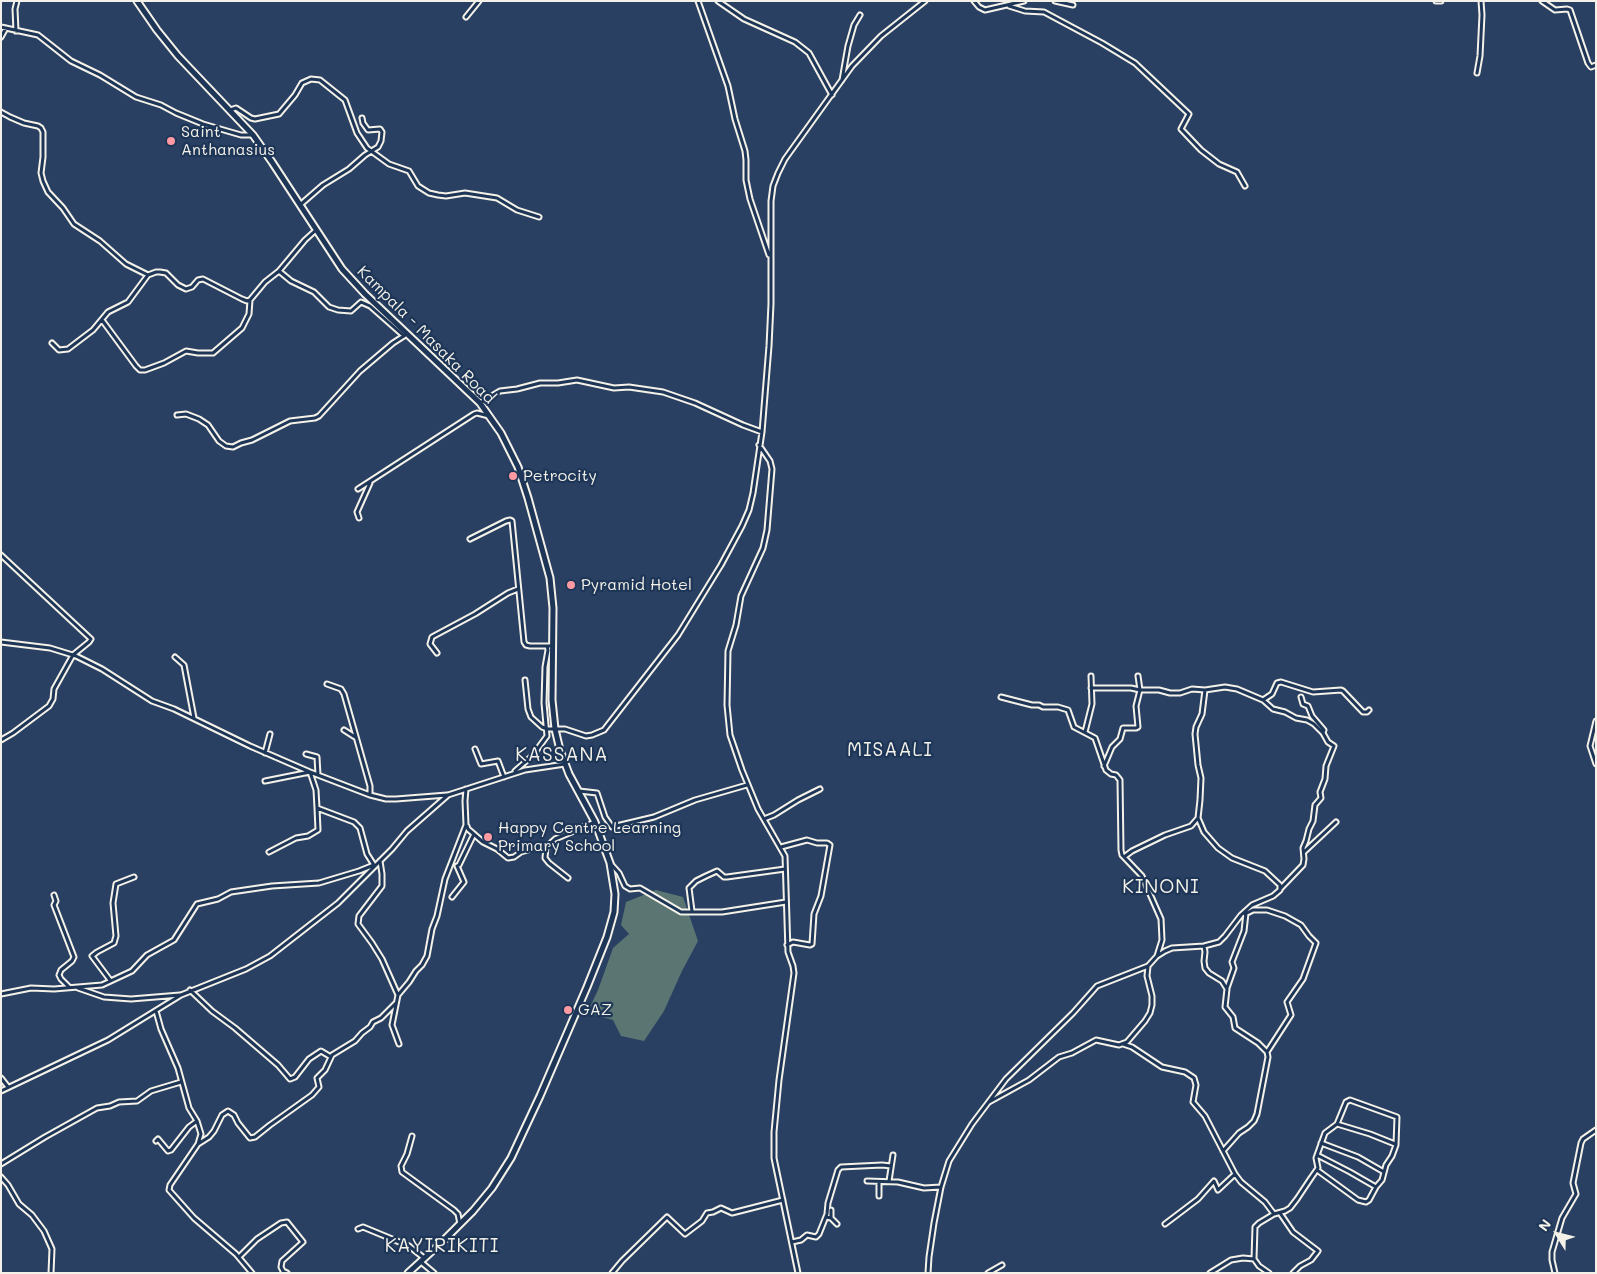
<!DOCTYPE html>
<html>
<head>
<meta charset="utf-8">
<style>
	body { margin:0 }
	#map { position:relative; width:1597px; height:1274px; overflow:hidden; background:#294062; font-family:Mali,sans-serif }
	canvas { display:block }
	.frame { position:absolute; inset:0; border:2px solid #f4f1e8; pointer-events:none }
	.north { position:absolute; left:1532px; top:1209px; width:50px; height:50px; -webkit-text-stroke:4px #1d3557; paint-order:stroke; rotate:306deg; font-size:14px; font-weight:700; line-height:20px; text-align:center; color:#f4f1e8 }
	.north::after { content:''; display:block; margin:auto; width:18px; height:22px; background:#f4f1e8; clip-path:polygon(50% 0,100% 100%,50% 72%,0 100%) }
</style>
</head>
<body>
<div id="map">
<canvas width="1597" height="1274"></canvas>
<div class="frame"></div>
<div class="north">N</div>
</div>
<script>
const c = document.querySelector('canvas').getContext('2d');
c.lineJoin = 'round';
function fillPath(path, color) {
  c.fillStyle = color;
  c.fill(path, 'evenodd');
}
function toPath(rows) {
  const path = new Path2D();
  for (const r of rows) {
    path.moveTo(r[0], r[1]);
    for (let i = 2; i < r.length; i += 2) path.lineTo(r[i], r[i + 1]);
  }
  return path;
}
function trace(path, color, width, dash) {
  c.strokeStyle = color;
  c.lineWidth = width;
  c.lineCap = dash ? 'butt' : 'round';
  c.setLineDash(dash || []);
  c.stroke(path);
}
function label(font, color, halo, rows, align = 'center') {
  c.font = font + ' Mali,sans-serif';
  c.lineWidth = 4.5;
  c.setLineDash([]);
  c.textBaseline = 'middle';
  c.strokeStyle = halo;
  c.fillStyle = color;
  for (const [text, x, y, turn = 0] of rows) {
    c.save();
    c.translate(x, y);
    c.rotate((+turn || 0) * Math.PI / 180);
    c.textAlign = isNaN(turn) ? turn : align;
    if (halo) c.strokeText(text, 0, 0);
    c.fillText(text, 0, 0);
    c.restore();
  }
}
fillPath(toPath([
	[656,890,683,897,698,941,682,971,664,1011,644,1041,621,1036,613,1020,587,1013,598,990,613,948,629,934,621,925,626,902]
]), '#5a7572');
const street = toPath([
	[698,1,728,86,735,119,745,151,746,160,746,180,750,199,769,255],
	[718,1,744,19,795,42,809,53,832,95],
	[974,1,979,7,985,10,1024,1],
	[1055,1,1073,5],
	[1436,1,1441,1],
	[1542,1,1555,10,1567,9,1570,10,1588,63,1591,67,1596,65],
	[1009,6,1025,11,1044,12,1102,43,1135,63,1189,114,1181,129,1201,150,1219,164,1237,172,1245,186],
	[466,17,479,1],
	[1,27,38,35,71,61,100,75,136,97,161,105,176,113,203,124,241,135,252,135],
	[16,31,15,9,17,1],
	[1,37,6,28],
	[1477,73,1480,56,1482,15,1481,1],
	[842,80,848,46,854,25,860,15],
	[230,110,236,108,251,118,255,119,279,114,295,95,302,83,311,79,320,80,345,100,357,133,367,148,389,164,409,171,418,186,429,193,438,195,446,196,465,193,497,198,517,210,539,217],
	[1,112,10,117,24,123,38,126,41,128,43,132,43,157,41,173,43,181,48,192,63,208,74,224,100,241,126,264,148,275],
	[300,205,323,185,349,169,365,155,378,147,381,141,382,132,380,129,368,130,363,123,362,118],
	[279,271,291,281,314,292,329,307,338,310,351,311,361,302,370,306,404,336],
	[102,320,136,366,140,370,145,370,164,363,186,351,198,353,213,353,242,328,249,314,250,300,265,282,279,271,305,240,316,230],
	[52,343,59,350,68,349,93,330,108,312,128,302,148,275,156,272,160,272,166,273,178,285,186,289,192,287,198,280,203,279,242,299,247,301,250,300],
	[480,403,500,391,517,389,540,383,558,383,577,380,614,388,629,387,663,392,695,403,743,425,762,432],
	[177,415,186,414,199,419,208,425,219,441,226,446,233,447,241,443,252,440,290,421,315,418,319,416,360,371,393,343,407,334],
	[759,445,770,461,772,469,767,530,763,548,741,596,736,625,728,651,727,705,730,735,742,770,758,809,785,856,788,952,793,966,794,973,779,1080,774,1132,774,1158,798,1273],
	[358,489,474,414,477,413,489,416],
	[359,518,357,512,370,483],
	[470,539,506,521,510,520,512,521,524,642,526,645,530,646,553,646],
	[1,555,91,639,89,642,73,655,54,689,53,699,49,706,13,733,1,740],
	[1,642,50,648,76,656,102,669,152,701,174,709,250,746,310,772,370,795,386,799,396,799,447,795],
	[437,653,430,644,432,637,475,614,508,593,518,589],
	[175,657,184,665,194,718],
	[1138,676,1140,690,1159,690,1170,693,1180,693,1192,689,1205,690,1225,687,1237,689,1263,700,1272,694,1277,683,1281,682,1313,692,1341,690,1343,691,1363,712,1367,712,1369,710],
	[525,680,528,709,531,717,542,727,547,729,565,729,586,736,592,735,604,730,678,635,721,565,742,526,749,510,753,493,762,432,769,346,771,304,771,201,773,186,778,173,785,159,852,66,881,36,925,1],
	[327,684,341,689,344,694,370,786,370,795],
	[1091,688,1131,688,1140,690,1136,706,1138,727,1136,728,1123,728,1120,739,1112,747,1104,766],
	[1001,697,1032,705,1039,705,1043,707,1058,707,1068,710,1074,727,1095,738,1106,770,1111,774,1116,775,1120,780,1121,850,1122,855,1142,876,1161,919,1162,940,1157,956],
	[1301,697,1303,704,1308,706,1312,716,1324,730,1323,733],
	[1263,700,1273,709,1285,712,1296,718,1307,720,1314,724,1323,733,1328,742,1334,746,1326,766,1325,779,1320,792,1321,798,1315,805,1313,821,1309,829,1306,841,1303,848,1304,859,1303,865,1281,888],
	[1596,721,1590,746,1596,764],
	[344,730,355,737],
	[1085,732,1092,704,1091,676],
	[475,749,481,764,498,761,504,777],
	[265,753,270,734],
	[306,754,317,757,318,775],
	[515,771,533,755,547,736,544,703,545,667,548,650,547,646],
	[579,791,597,793,605,817,612,827,654,817,695,800,747,785],
	[764,819,774,815,798,800,820,789],
	[467,826,468,829,483,842,497,849,508,858,514,857,521,852,541,846,546,847],
	[781,847,807,840,817,843,827,843,830,845,821,896,814,914,812,944,810,945,793,942,787,945],
	[269,852,296,838,308,836,318,830,317,808],
	[1304,852,1336,822],
	[1124,857,1132,851,1165,835,1191,826,1198,818,1200,800,1201,778,1198,765,1195,734,1196,727,1202,714,1205,690],
	[380,861,382,874,382,886,359,916,358,924,372,943,382,959,398,995,392,1025,399,1044],
	[610,863,619,873,625,886,630,889,640,888,681,912,722,912,786,902],
	[568,878,549,863,545,858,546,847,555,839,595,822],
	[54,895,56,901,54,905,74,957,72,961,61,970,59,975,61,979,69,987],
	[452,897,464,882,457,866,459,865,474,834],
	[692,911,689,888,696,881,706,876,717,871,724,877,727,877,785,869],
	[1245,914,1253,910,1267,910,1285,916,1301,925,1309,936,1316,943,1303,979,1287,1002,1291,1015,1267,1052],
	[1204,946,1205,952,1204,961,1205,968,1209,973,1222,981,1227,989,1225,1007,1233,1017,1235,1028,1258,1043,1267,1052,1268,1057,1257,1114,1254,1121,1248,1127,1239,1133,1223,1151],
	[110,980,92,956,97,952,114,943,116,936,113,903,116,884,134,877],
	[78,988,104,997,131,999,180,995],
	[1227,988,1234,968,1232,962,1244,931,1246,913],
	[190,990,212,1011,235,1028,278,1065,290,1079,295,1077,309,1059,321,1051,331,1057],
	[1,994,31,988,54,989,102,985,132,971,147,955,174,940,197,904,218,899,231,892,272,886,319,883,359,871,374,865,367,854,360,828,354,822,317,808,316,790,310,772,265,781],
	[398,995,409,982,416,971,422,965,427,956,432,929,437,916,445,879,466,825,465,801,466,789],
	[156,1011,161,1029,178,1068,189,1108,197,1121,201,1134,198,1144,170,1185,169,1190,194,1218,236,1254,252,1273],
	[1123,1044,1132,1047,1162,1067,1185,1072,1194,1078,1196,1085,1193,1102,1205,1116,1235,1174,1241,1182,1265,1202,1274,1214],
	[1,1078,8,1087],
	[1,1091,108,1040,181,995,246,969,270,956,338,903,392,849,407,831,448,795,525,770,565,764],
	[989,1102,1029,1080,1059,1057,1072,1053,1096,1040,1119,1045,1127,1042,1145,1021,1150,1013,1152,1005,1152,996,1147,976,1148,966],
	[1337,1124,1370,1134,1395,1144],
	[412,1136,407,1154,401,1166,402,1172,454,1210,458,1214,460,1224],
	[156,1141,158,1139,168,1151,171,1150,189,1127,197,1121],
	[1321,1143,1358,1157,1384,1172],
	[198,1144,209,1137,214,1131,222,1115,228,1111,234,1115,238,1123,250,1138,255,1137,270,1125,312,1095,319,1087,317,1078,325,1070,332,1055,355,1041,362,1033,370,1027,373,1022,381,1018,396,1003],
	[1317,1155,1350,1172,1376,1187],
	[1,1164,45,1137,97,1108,110,1106,119,1102,137,1101,151,1091,181,1082],
	[1,1177,8,1185,19,1204,32,1215,44,1231,52,1249,51,1273],
	[867,1181,898,1182,924,1188,941,1187],
	[889,1181,893,1155],
	[879,1196,879,1182],
	[1280,1213,1293,1232,1318,1251,1311,1260,1300,1266,1293,1273],
	[826,1217,831,1218,837,1224],
	[831,1218,831,1210],
	[1165,1224,1198,1199,1214,1181,1218,1190,1235,1174],
	[358,1229,363,1227,409,1246,424,1258],
	[792,1242,801,1240,807,1235,816,1237,819,1234,827,1214,828,1203,838,1170,841,1167,882,1165,891,1166],
	[239,1257,257,1239,281,1223,287,1222,303,1242,282,1261,281,1267,283,1271,287,1273],
	[421,1262,434,1273],
	[612,1273,622,1261,667,1217,685,1234,702,1221,707,1213,713,1212,721,1208,732,1213,783,1200],
	[928,1273,929,1257,934,1223,941,1187,949,1161,972,1124,1006,1079,1073,1013,1097,986,1148,966,1157,956,1165,951,1172,948,1204,946,1219,942,1225,936,1241,915,1252,905,1273,896,1280,890,1280,885,1265,871,1232,858,1218,848,1204,832,1198,818],
	[988,1273,1002,1265],
	[1210,1273,1231,1260,1243,1258,1254,1259],
	[1269,1273,1259,1266,1254,1259,1255,1227,1259,1223,1274,1214,1285,1211,1290,1208,1297,1199,1311,1178,1318,1168,1316,1158,1325,1133,1337,1124,1346,1102,1350,1100,1397,1117,1396,1145,1392,1156,1386,1165,1382,1180,1376,1187,1369,1200,1366,1202,1358,1200,1317,1170],
	[1555,1273,1552,1260,1552,1252,1562,1218,1576,1194,1573,1183,1581,1143,1583,1139,1596,1130]
]);
const primary = toPath([
	[137,1,157,30,178,56,253,135,272,162,342,269,365,294,480,403,489,416,501,433,518,467,528,498,550,578,553,608,552,700,555,729,560,750,569,774,595,822,610,863,615,894,614,912,607,937,587,987,540,1096,511,1158,492,1188,473,1211,442,1242,408,1273]
]);
trace(street, '#f4f1e8', 7);
trace(primary, '#f4f1e8', 9);
trace(street, '#1d3557', 3);
trace(primary, '#1d3557', 5);
for (const [x, y, r, color] of [
	[171,141,5,"#ff9aa2"],
	[513,476,5,"#ff9aa2"],
	[571,585,5,"#ff9aa2"],
	[488,837,5,"#ff9aa2"],
	[568,1010,5,"#ff9aa2"]
]) {
  const dot = new Path2D();
  dot.arc(x, y, r, 0, 2 * Math.PI);
  c.fillStyle = color;
  c.fill(dot);
  trace(dot, '#1d3557', 2);
}
label('16px', '#f4f1e8', '#1d3557', [
	["Saint",181,132],
	["Anthanasius",181,150],
	["Petrocity",523,476],
	["Pyramid Hotel",581,585],
	["Happy Centre Learning",498,828],
	["Primary School",498,846],
	["GAZ",578,1010]
], 'left');
label('16px', '#f4f1e8', '#1d3557', [
	["Kampala - Masaka Road",426,335,45]
]);
c.letterSpacing = '1px';
label('19px', '#f4f1e8', '#1d3557', [
	["MISAALI",890,750],
	["KASSANA",562,755],
	["KINONI",1161,887],
	["KAYIRIKITI",442,1246]
]);
c.letterSpacing = '0px';
</script>
</body>
</html>
